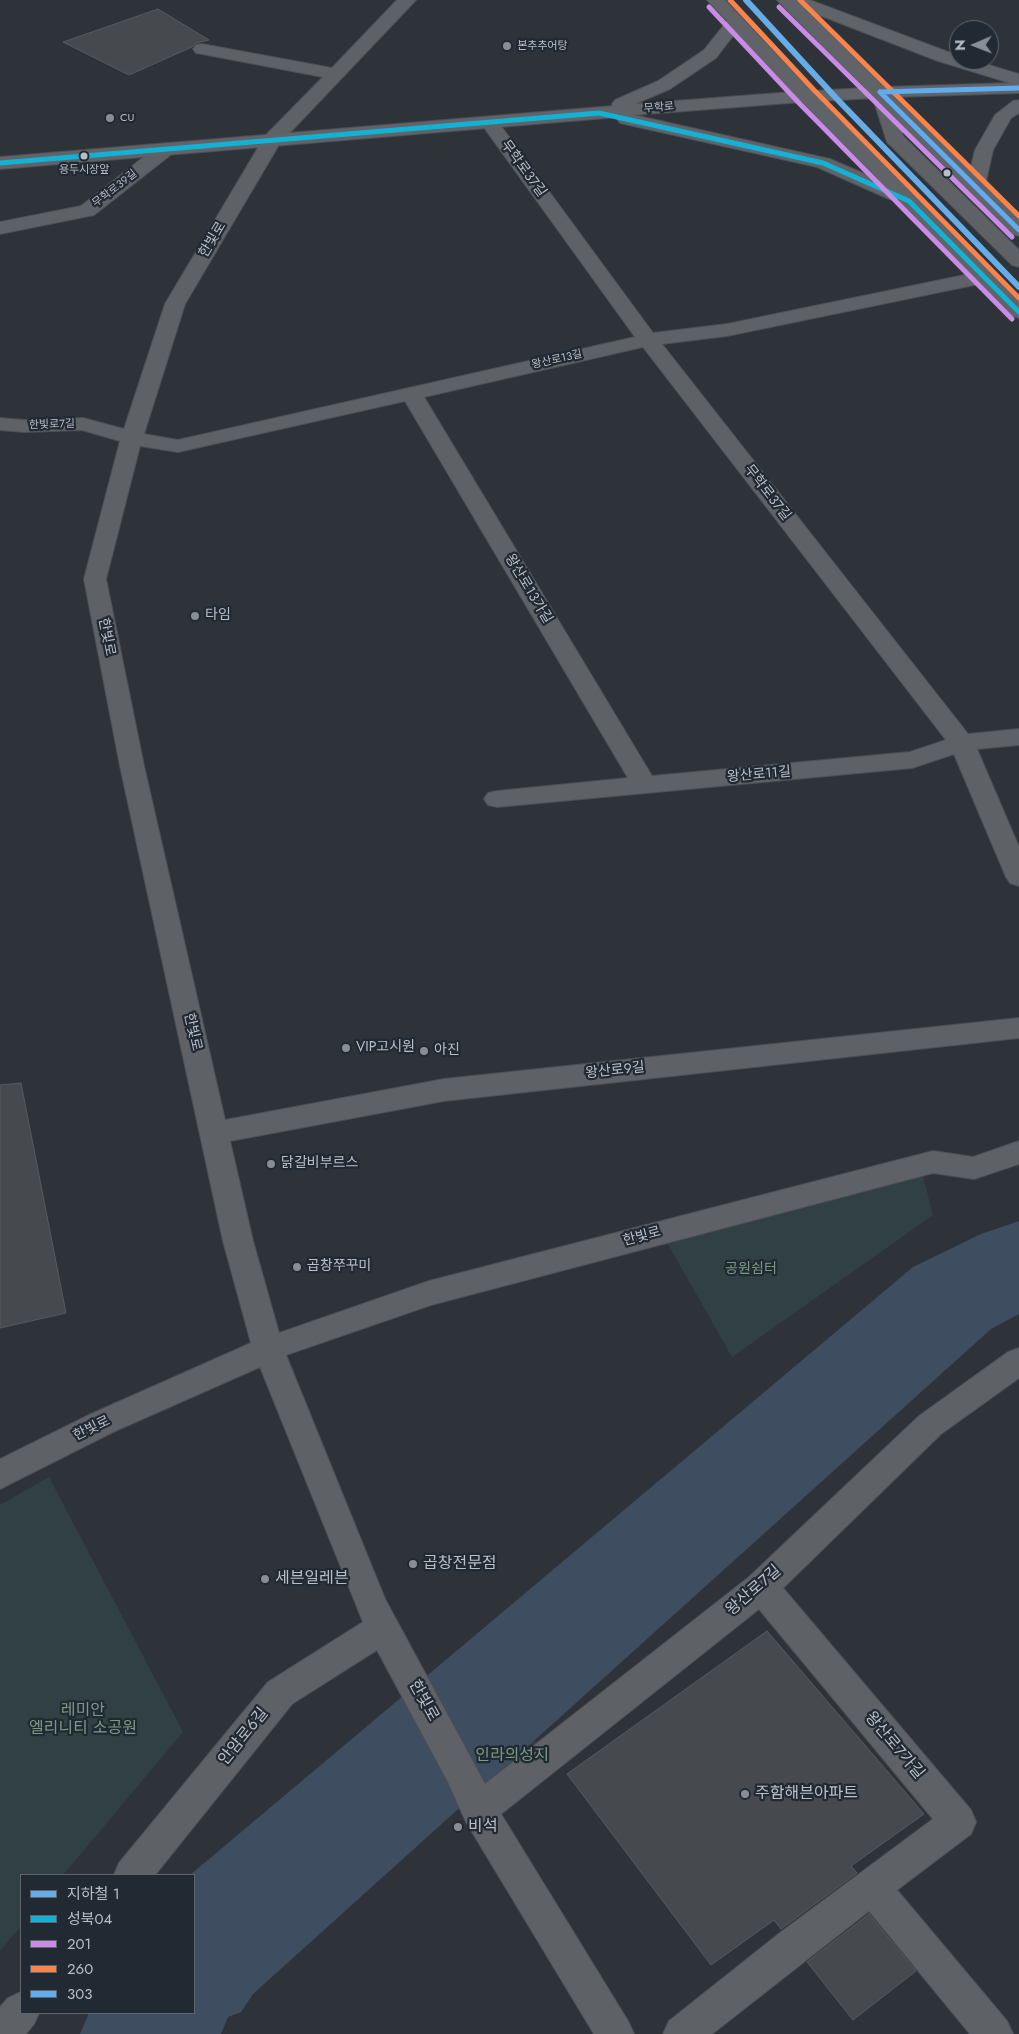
<!DOCTYPE html>
<html>
<head>
<meta charset="utf-8">
<style>
	body { margin:0 }
	#map { position:relative; width:1019px; height:2034px; overflow:hidden; background:#2e3339; font-family:Jost,"Noto Sans KR",sans-serif }
	canvas { display:block }
	.legend { position:absolute; left:20px; top:1874px; width:175px; height:140px; box-sizing:border-box; background:#212933; border:1px solid #5e656f; margin:0; padding:6px 9px; list-style:none; font-size:15px; color:#b9bfc8 }
	.legend li { display:flex; align-items:center; gap:10px; height:25px }
	.legend b { width:25px; border:1px solid #5e656f }
	.north { position:absolute; left:949px; top:20px; width:50px; height:50px; box-sizing:border-box; background:#212933; border:1px solid #5e656f; border-radius:50%; rotate:269deg; font-size:14px; font-weight:700; line-height:20px; text-align:center; color:#b9bfc8 }
	.north::after { content:''; display:block; margin:auto; width:18px; height:22px; background:#888e96; clip-path:polygon(50% 0,100% 100%,50% 72%,0 100%) }
</style>
</head>
<body>
<div id="map">
<canvas width="1019" height="2034"></canvas>
<ul class="legend">
<li><b style="height:6px;background:#66ade7"></b>지하철 1</li>
<li><b style="height:6px;background:#13b2d5"></b>성북04</li>
<li><b style="height:6px;background:#ca8be6"></b>201</li>
<li><b style="height:6px;background:#f8844c"></b>260</li>
<li><b style="height:6px;background:#60acee"></b>303</li>
</ul>
<div class="north">N</div>
</div>
<script>
const c = document.querySelector('canvas').getContext('2d');
c.lineJoin = 'round';
function fillPath(path, color) {
  c.fillStyle = color;
  c.fill(path, 'evenodd');
}
function toPath(rows) {
  const path = new Path2D();
  for (const r of rows) {
    path.moveTo(r[0], r[1]);
    for (let i = 2; i < r.length; i += 2) path.lineTo(r[i], r[i + 1]);
  }
  return path;
}
function trace(path, color, width, dash) {
  c.strokeStyle = color;
  c.lineWidth = width;
  c.lineCap = dash ? 'butt' : 'round';
  c.setLineDash(dash || []);
  c.stroke(path);
}
function label(font, color, halo, rows, align = 'center') {
  c.font = font + ' Jost,"Noto Sans KR",sans-serif';
  c.lineWidth = 4.5;
  c.setLineDash([]);
  c.textBaseline = 'middle';
  c.strokeStyle = halo;
  c.fillStyle = color;
  for (const [text, x, y, turn = 0] of rows) {
    c.save();
    c.translate(x, y);
    c.rotate((+turn || 0) * Math.PI / 180);
    c.textAlign = isNaN(turn) ? turn : align;
    if (halo) c.strokeText(text, 0, 0);
    c.fillText(text, 0, 0);
    c.restore();
  }
}
fillPath(toPath([
	[920,1165,933,1215,732,1357,661,1232],
	[49,1477,183,1732,63,1875,21,1875,21,1926,0,1951,0,1505],
	[517,1722,549,1756,479,1810,460,1770]
]), '#314143');
fillPath(toPath([
	[1019,1221,1019,1314,991,1329,253,1994,241,2012,228,2017,221,2034,80,2034,89,2013,194,2013,194,1875,190,1875,913,1267,981,1234,1019,1221]
]), '#3f4d60');
const building = toPath([
	[158,9,209,40,196,43,192,47,129,75,63,42,158,9],
	[21,1083,66,1313,0,1328,0,1085,21,1083],
	[767,1631,924,1814,851,1866,857,1873,781,1929,774,1920,711,1965,567,1774,767,1631],
	[869,1914,916,1971,853,2020,807,1962,869,1914]
]);
fillPath(building, '#464a4f');
trace(building, '#565a60', 1);
const minor = toPath([
	[397,0,416,0,280,143,185,304,144,434,178,440,635,337,480,122,483,118,489,117,495,118,653,333,727,324,984,271,991,273,994,277,991,281,984,283,727,336,662,344,968,734,1019,729,1019,745,977,749,1019,847,1019,886,1010,883,1006,877,954,754,912,768,497,807,488,805,484,799,488,793,497,791,628,778,405,401,178,452,140,446,106,579,144,766,225,1120,444,1079,1019,1018,1019,1038,444,1101,230,1141,253,1241,279,1333,429,1281,933,1151,973,1157,1019,1141,1019,1164,974,1179,933,1173,431,1305,286,1355,385,1599,485,1784,749,1577,919,1416,1008,1352,1019,1348,1019,1378,941,1434,783,1588,971,1810,976,1822,971,1834,897,1890,1007,2021,1013,2034,970,2034,869,1911,712,2034,663,2034,669,2021,781,1932,933,1819,759,1609,501,1814,628,2021,634,2034,594,2034,466,1822,448,1782,377,1650,292,1704,155,1875,114,1875,119,1863,268,1682,363,1622,260,1367,113,1432,0,1489,0,1459,91,1414,251,1343,223,1241,120,766,84,579,120,441,82,430,24,432,0,430,0,418,24,420,83,418,124,429,165,304,265,136,323,77,202,54,196,53,193,49,196,45,202,44,332,68,397,0],
	[643,347,946,740,910,752,652,776,424,397,643,347],
	[880,87,886,88,889,92,903,136,1019,250,1019,267,1012,265,887,142,871,92,874,88,880,87],
	[166,143,173,145,175,149,173,153,94,215,0,234,0,222,81,206,159,145,166,143],
	[21,1992,21,2013,39,2013,34,2024,26,2034,0,2034,0,2007,8,1998,21,1992]
]);
const major = toPath([
	[707,0,725,0,811,91,865,88,777,0,810,0,959,56,959,60,972,60,1019,74,1019,93,894,97,970,171,975,150,995,115,1013,101,1019,100,1019,113,1011,118,993,150,985,186,1019,219,1019,236,1012,234,875,98,821,101,1019,301,1019,318,1012,316,898,200,889,199,817,167,620,123,617,119,619,117,0,169,0,157,613,106,612,104,615,100,658,81,704,50,727,21,707,0],
	[806,10,938,61,1010,83,884,87,806,10],
	[736,32,792,92,635,104,670,89,716,58,736,32],
	[802,102,879,180,830,159,634,115,802,102]
]);
trace(minor, '#4c4f53', 2);
trace(major, '#4b4f55', 2);
fillPath(minor, '#5e6166');
fillPath(major, '#606368');
trace(toPath([
	[0,163,599,113,823,163,909,201,1019,312]
]), '#13b2d5', 5);
trace(toPath([
	[709,7,799,103,1012,319],
	[779,7,1012,237]
]), '#ca8be6', 5);
trace(toPath([
	[730,0,813,89,1019,298],
	[800,0,1019,216]
]), '#f8844c', 5);
trace(toPath([
	[880,92,1019,230],
	[880,92,1019,88]
]), '#60acee', 5);
trace(toPath([
	[746,0,837,99,1019,287]
]), '#66ade7', 6);
for (const [x, y, r, color] of [
	[507,46,5,"#888e96"],
	[110,118,5,"#888e96"],
	[84,156,4.5,"#b9bfc8"],
	[947,173,4.5,"#b9bfc8"],
	[195,616,5,"#888e96"],
	[346,1048,5,"#888e96"],
	[424,1051,5,"#888e96"],
	[271,1164,5,"#888e96"],
	[297,1267,5,"#888e96"],
	[413,1564,5,"#888e96"],
	[265,1579,5,"#888e96"],
	[745,1794,5,"#888e96"],
	[458,1827,5,"#888e96"]
]) {
  const dot = new Path2D();
  dot.arc(x, y, r, 0, 2 * Math.PI);
  c.fillStyle = color;
  c.fill(dot);
  trace(dot, '#212933', 2);
}
label('11px', '#b9bfc8', '#212933', [
	["본추추어탕",517,46],
	["CU",120,118]
], 'left');
label('11px', '#b9bfc8', '#212933', [
	["무학로",659,108,-5],
	["무학로39길",115,189,-38],
	["왕산로13길",557,360,-13],
	["한빛로7길",52,425,-2]
]);
label('11px', '#b9bfc8', '#212933', [
	["용두시장앞",84,170]
]);
label('14px', '#b9bfc8', '#212933', [
	["무학로37길",523,169,54],
	["한빛로",213,240,-59],
	["무학로37길",767,493,52],
	["왕산로13가길",528,589,59],
	["한빛로",106,637,79],
	["왕산로11길",759,775,-5],
	["한빛로",192,1032,77],
	["왕산로9길",615,1071,-6],
	["한빛로",642,1237,-15],
	["한빛로",92,1429,-26]
]);
label('14px', '#b9bfc8', '#212933', [
	["타임",205,616],
	["VIP고시원",356,1048],
	["아진",434,1051],
	["닭갈비부르스",281,1164],
	["곱창쭈꾸미",307,1267]
], 'left');
label('14px', '#7a9b82', '#212933', [
	["공원쉼터",751,1270]
]);
label('16px', '#b9bfc8', '#212933', [
	["곱창전문점",423,1564],
	["세븐일레븐",275,1579],
	["주함해븐아파트",755,1794],
	["비석",468,1827]
], 'left');
label('16px', '#b9bfc8', '#212933', [
	["왕산로7길",754,1591,-41],
	["한빛로",423,1701,61],
	["안암로6길",244,1737,-51],
	["왕산로7가길",894,1746,50]
]);
label('16px', '#7a9b82', '#212933', [
	["레미안",83,1711],
	["엘리니티 소공원",83,1729],
	["인라의성지",512,1756]
]);
</script>
</body>
</html>
